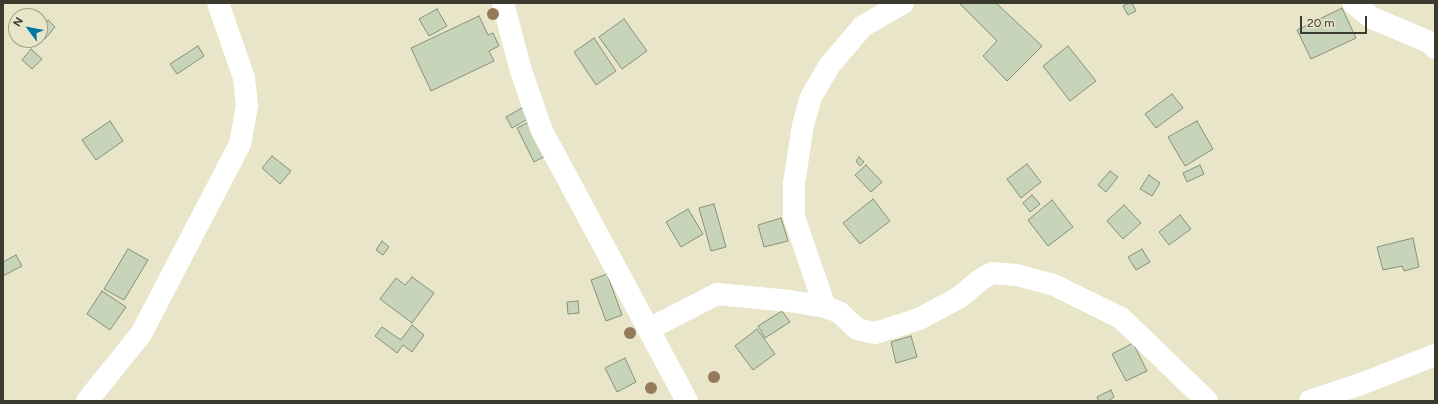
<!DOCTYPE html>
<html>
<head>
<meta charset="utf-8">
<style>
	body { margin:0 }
	#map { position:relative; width:1438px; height:404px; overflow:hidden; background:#e8e5c8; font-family:Figtree,sans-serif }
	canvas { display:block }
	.frame { position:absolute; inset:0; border:4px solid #3b3a2f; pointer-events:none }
	.north { position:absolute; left:8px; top:8px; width:40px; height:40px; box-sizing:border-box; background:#e8e5c8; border:1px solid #a3a18b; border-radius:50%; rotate:302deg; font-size:11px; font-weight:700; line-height:16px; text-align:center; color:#3b3a2f }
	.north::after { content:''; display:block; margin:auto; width:14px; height:18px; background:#0077a0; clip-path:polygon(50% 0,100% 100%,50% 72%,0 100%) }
	.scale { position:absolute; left:1300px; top:16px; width:67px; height:18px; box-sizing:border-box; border:2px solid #3b3a2f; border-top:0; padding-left:5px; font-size:12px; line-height:14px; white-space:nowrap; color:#3b3a2f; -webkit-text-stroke:3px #e8e5c8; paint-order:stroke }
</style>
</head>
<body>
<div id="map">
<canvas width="1438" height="404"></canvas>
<div class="frame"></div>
<div class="north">N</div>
<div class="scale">20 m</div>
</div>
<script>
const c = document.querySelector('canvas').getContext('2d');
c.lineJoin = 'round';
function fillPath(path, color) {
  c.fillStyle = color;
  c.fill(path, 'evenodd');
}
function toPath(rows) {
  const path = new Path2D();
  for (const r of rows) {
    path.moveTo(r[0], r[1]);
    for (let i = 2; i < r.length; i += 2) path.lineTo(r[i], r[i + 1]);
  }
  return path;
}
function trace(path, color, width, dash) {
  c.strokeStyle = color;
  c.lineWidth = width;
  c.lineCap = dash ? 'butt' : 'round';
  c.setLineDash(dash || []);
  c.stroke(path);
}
const building = toPath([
	[959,3,996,3,1042,46,1007,81,983,56,997,41,959,3],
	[1129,3,1132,3,1136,11,1128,15,1123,6,1129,3],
	[1342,8,1356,38,1311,59,1297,30,1342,8],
	[437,9,447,26,429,36,419,19,437,9],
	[479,16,488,35,493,33,499,46,489,51,494,61,431,91,411,48,479,16],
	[624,19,647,51,622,69,599,37,624,19],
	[48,20,55,27,45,39,40,35,40,30,48,20],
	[594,38,616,71,596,85,574,52,594,38],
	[198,46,204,56,177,74,170,64,198,46],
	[1068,46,1096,81,1070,101,1043,66,1068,46],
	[31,49,42,59,32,69,22,60,31,49],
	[1172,94,1183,108,1156,128,1145,114,1172,94],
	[536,100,542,111,512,128,506,117,536,100],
	[545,114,562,147,534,162,517,128,545,114],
	[110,121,123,141,96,160,82,140,110,121],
	[1197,121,1213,149,1185,166,1168,137,1197,121],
	[272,156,291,171,280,184,262,168,272,156],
	[859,157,864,162,860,166,856,161,859,157],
	[1027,164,1041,182,1021,198,1007,179,1027,164],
	[866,165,882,182,871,192,855,175,866,165],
	[1200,165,1204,174,1187,182,1183,173,1200,165],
	[1110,171,1118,177,1106,192,1098,185,1110,171],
	[1149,175,1160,183,1152,196,1140,189,1149,175],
	[1032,195,1040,204,1030,212,1023,203,1032,195],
	[873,199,890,221,860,244,843,223,873,199],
	[1052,200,1073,227,1048,246,1028,220,1052,200],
	[714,204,726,247,711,251,699,208,714,204],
	[1124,205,1141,223,1123,239,1107,221,1124,205],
	[688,209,703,234,681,247,666,222,688,209],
	[1180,215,1191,229,1169,245,1159,232,1180,215],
	[781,218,788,241,764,247,758,225,781,218],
	[1413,238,1419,267,1404,271,1402,266,1383,270,1377,247,1413,238],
	[382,241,389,247,383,255,376,250,382,241],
	[128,249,148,260,124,300,104,289,128,249],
	[1142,249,1150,262,1136,270,1128,257,1142,249],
	[16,255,22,266,3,276,3,262,16,255],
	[607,274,622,315,606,321,591,280,607,274],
	[412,277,434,293,412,323,380,299,396,278,405,285,412,277],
	[102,291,126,307,110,330,87,314,102,291],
	[578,301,579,313,568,314,567,302,578,301],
	[782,311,790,322,765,338,758,326,782,311],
	[412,325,424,335,412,352,403,345,397,353,375,336,382,327,401,340,412,325],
	[757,329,775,354,753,370,735,346,757,329],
	[911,336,917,357,896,363,891,342,911,336],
	[1133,343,1147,371,1126,381,1112,354,1133,343],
	[625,358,636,382,617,392,605,368,625,358],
	[1111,390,1114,397,1108,401,1099,401,1097,397,1111,390]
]);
fillPath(building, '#c7d4ba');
trace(building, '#859178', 1);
trace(toPath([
	[503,3,521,71,542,131,687,401],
	[1353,3,1372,18,1429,42,1435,48],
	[825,307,794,217,794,183,803,125,811,97,829,66,863,26,903,3],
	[649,329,717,294,790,301,825,307,839,312,857,329,875,333,919,319,960,297,980,280,992,273,1017,275,1054,285,1121,318,1207,401],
	[87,401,141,334,240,144,247,106,244,78,218,3],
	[1310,401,1361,384,1435,355]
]), '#fff', 22);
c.fillStyle = '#947a5a';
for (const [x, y] of [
	[493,14],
	[630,333],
	[714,377],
	[651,388]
]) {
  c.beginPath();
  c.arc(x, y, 6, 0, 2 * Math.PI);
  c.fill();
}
</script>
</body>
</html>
